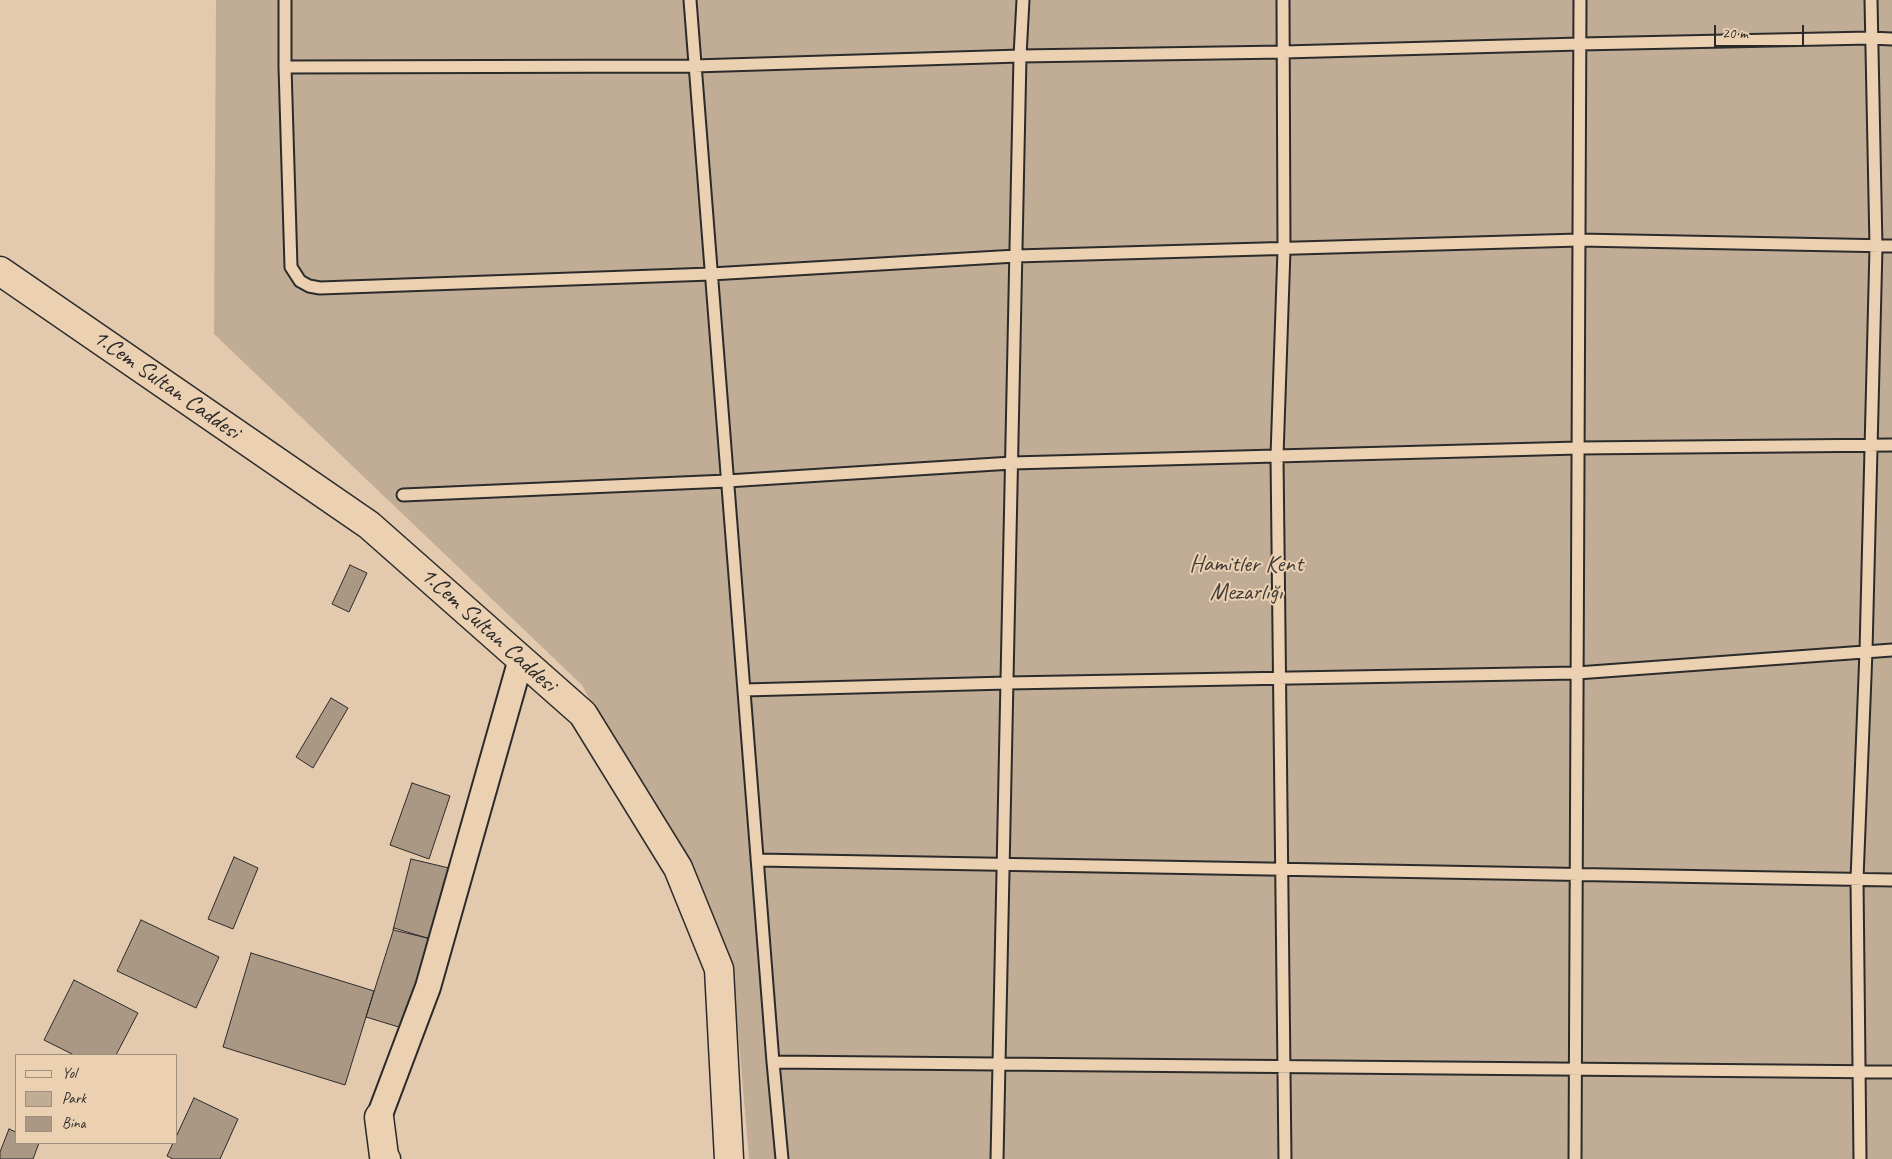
<!DOCTYPE html>
<html>
<head>
<meta charset="utf-8">
<style>
	body { margin:0 }
	#map { position:relative; width:1892px; height:1159px; overflow:hidden; background:#e3c9ad; font-family:Caveat,sans-serif }
	canvas { display:block }
	.legend { position:absolute; left:15px; top:1054px; width:162px; height:90px; box-sizing:border-box; background:#ebd0b2; border:1px solid #9e8e7c; margin:0; padding:6px 9px; list-style:none; font-size:15px; color:#2b2b2b }
	.legend li { display:flex; align-items:center; gap:10px; height:25px }
	.legend b { width:25px; border:1px solid #9e8e7c }
	.scale { position:absolute; left:1714px; top:25px; width:90px; height:22px; box-sizing:border-box; border:2px solid #2b2b2b; border-top:0; padding-left:6px; font-size:15px; line-height:18px; white-space:nowrap; color:#2b2b2b; -webkit-text-stroke:4px #ebd0b2; paint-order:stroke }
</style>
</head>
<body>
<div id="map">
<canvas width="1892" height="1159"></canvas>
<ul class="legend">
<li><b style="height:6px;background:#ebd0b2"></b>Yol</li>
<li><b style="height:14px;background:#c1ac95"></b>Park</li>
<li><b style="height:14px;background:#ab9884"></b>Bina</li>
</ul>
<div class="scale">20 m</div>
</div>
<script>
const c = document.querySelector('canvas').getContext('2d');
c.lineJoin = 'round';
function fillPath(path, color) {
  c.fillStyle = color;
  c.fill(path, 'evenodd');
}
function toPath(rows) {
  const path = new Path2D();
  for (const r of rows) {
    path.moveTo(r[0], r[1]);
    for (let i = 2; i < r.length; i += 2) path.lineTo(r[i], r[i + 1]);
  }
  return path;
}
function trace(path, color, width, dash) {
  c.strokeStyle = color;
  c.lineWidth = width;
  c.lineCap = dash ? 'butt' : 'round';
  c.setLineDash(dash || []);
  c.stroke(path);
}
function label(font, color, halo, rows, align = 'center') {
  c.font = font + ' Caveat,sans-serif';
  c.lineWidth = 4;
  c.setLineDash([]);
  c.textBaseline = 'middle';
  c.strokeStyle = halo;
  c.fillStyle = color;
  for (const [text, x, y, turn = 0] of rows) {
    c.save();
    c.translate(x, y);
    c.rotate((+turn || 0) * Math.PI / 180);
    c.textAlign = isNaN(turn) ? turn : align;
    if (halo) c.strokeText(text, 0, 0);
    c.fillText(text, 0, 0);
    c.restore();
  }
}
fillPath(toPath([
	[216,0,1892,0,1892,1159,749,1159,733,971,582,685,214,334]
]), '#c1ac95');
const building = toPath([
	[350,565,367,573,349,612,332,604,350,565],
	[331,698,348,708,313,768,296,757,331,698],
	[412,783,450,796,429,859,390,845,412,783],
	[234,857,258,868,233,929,208,919,234,857],
	[411,859,449,868,432,939,393,930,411,859],
	[141,920,219,957,196,1008,117,971,141,920],
	[394,928,430,939,402,1028,366,1017,394,928],
	[251,953,374,991,345,1085,223,1047,251,953],
	[74,980,138,1013,116,1055,74,1055,44,1040,74,980],
	[194,1098,238,1119,220,1159,173,1159,167,1156,173,1143,176,1143,176,1137,194,1098],
	[9,1129,16,1132,16,1143,39,1143,33,1159,0,1159,0,1152,9,1129]
]);
fillPath(building, '#ab9884');
trace(building, '#2b2b2b', 1);
const service = toPath([
	[285,0,285,67,291,267,300,281,309,286,320,288,711,274,1016,256,1579,240,1892,246],
	[690,0,773,1062,782,1159],
	[1283,0,1284,250,1277,456,1285,1159],
	[285,67,694,66,1020,56,1284,52,1580,44,1871,38,1892,39],
	[403,495,727,481,1012,463,1578,448,1892,445],
	[744,690,1007,683,1577,673,1892,650],
	[757,860,1892,880],
	[773,1062,1892,1072],
	[997,1159,1020,56,1023,0],
	[1575,1159,1580,0],
	[1860,1159,1857,879,1866,651,1876,247,1871,0]
]);
const minor = toPath([
	[379,1117,428,987,521,659]
]);
const tertiary = toPath([
	[0,271,369,525,583,714,678,868,719,969,729,1159],
	[379,1117,384,1156,386,1159]
]);
trace(service, '#2b2b2b', 15);
trace(minor, '#2b2b2b', 28);
trace(tertiary, '#2b2b2b', 31);
trace(service, '#ebd0b2', 11);
trace(minor, '#ebd0b2', 24);
trace(tertiary, '#ebd0b2', 28);
label('24px', '#2b2b2b', '#ebd0b2', [
	["1.Cem Sultan Caddesi",166,385,35],
	["1.Cem Sultan Caddesi",488,630,42]
]);
label('24px', '#423e3b', '#ebd0b2', [
	["Hamitler Kent",1246,565],
	["Mezarlığı",1246,593]
]);
</script>
</body>
</html>
